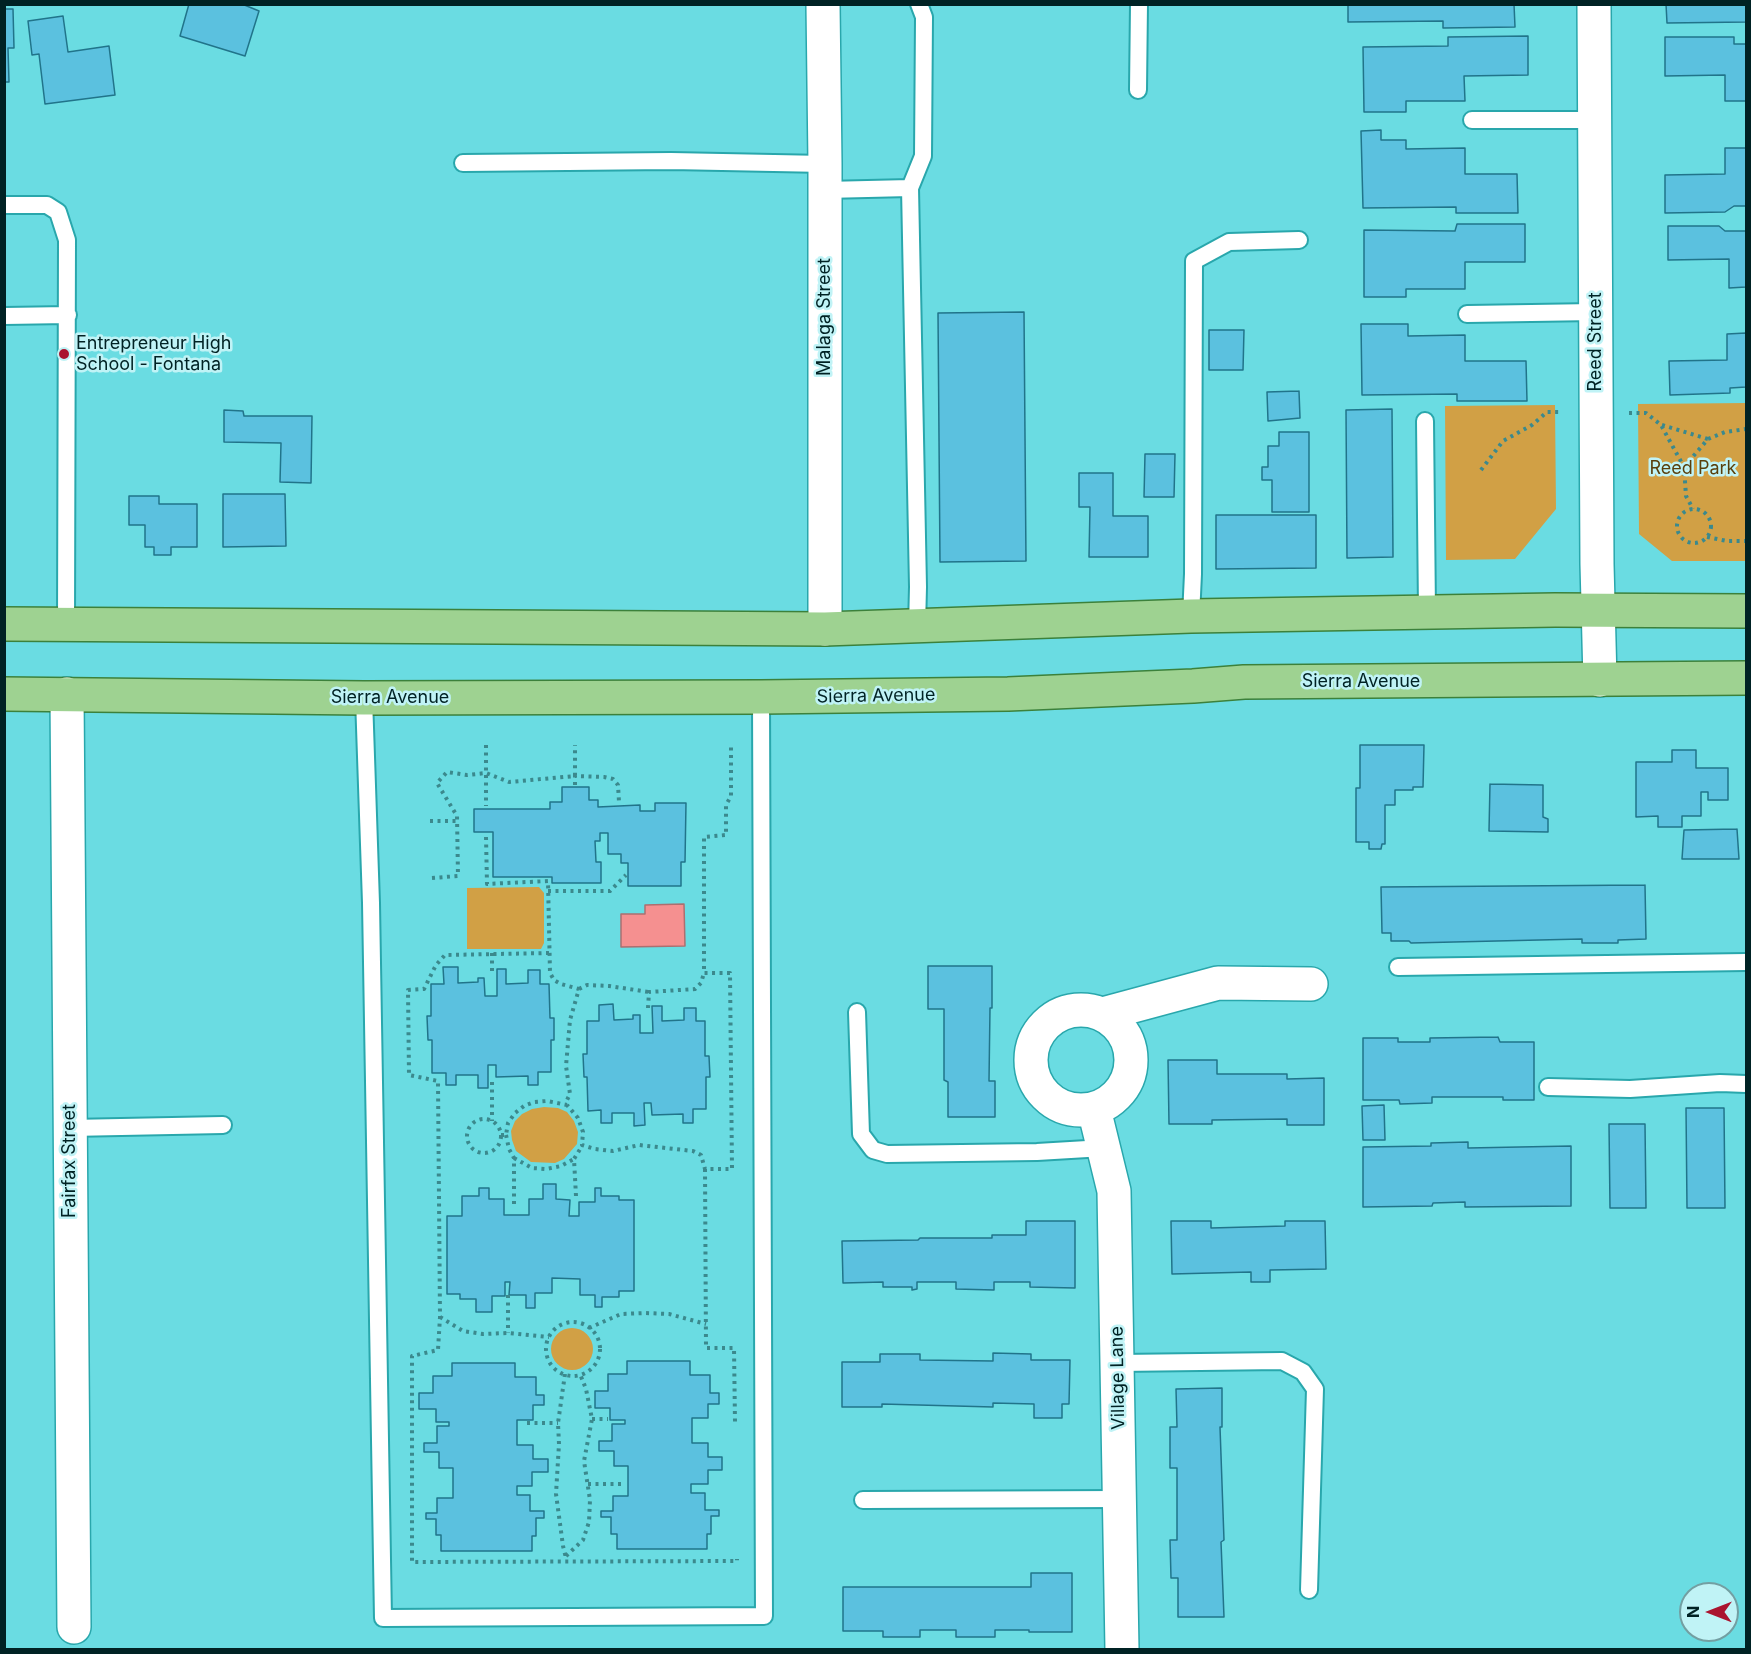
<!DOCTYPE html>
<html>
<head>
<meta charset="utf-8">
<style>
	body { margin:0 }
	#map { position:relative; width:1751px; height:1654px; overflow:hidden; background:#6adce2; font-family:Inter,sans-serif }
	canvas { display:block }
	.frame { position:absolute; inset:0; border:6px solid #002224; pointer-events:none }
	.north { position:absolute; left:1679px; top:1582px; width:60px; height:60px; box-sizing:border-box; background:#c0f3f6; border:2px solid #739fa2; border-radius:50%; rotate:270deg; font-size:16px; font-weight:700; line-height:24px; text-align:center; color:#002224 }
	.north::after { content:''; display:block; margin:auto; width:21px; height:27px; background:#aa142f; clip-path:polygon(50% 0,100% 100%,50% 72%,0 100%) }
</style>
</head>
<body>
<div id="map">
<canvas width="1751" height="1654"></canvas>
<div class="frame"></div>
<div class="north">N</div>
</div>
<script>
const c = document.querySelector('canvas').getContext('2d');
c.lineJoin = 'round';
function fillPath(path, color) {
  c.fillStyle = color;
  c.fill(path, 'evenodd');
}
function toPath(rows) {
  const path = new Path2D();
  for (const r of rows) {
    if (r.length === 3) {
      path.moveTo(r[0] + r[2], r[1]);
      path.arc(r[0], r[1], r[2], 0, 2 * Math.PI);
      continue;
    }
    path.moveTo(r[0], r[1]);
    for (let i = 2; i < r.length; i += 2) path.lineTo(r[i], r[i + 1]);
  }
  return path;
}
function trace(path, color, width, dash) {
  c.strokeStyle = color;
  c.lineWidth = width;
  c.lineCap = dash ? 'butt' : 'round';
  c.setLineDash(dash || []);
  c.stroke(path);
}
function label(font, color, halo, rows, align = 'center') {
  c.font = font + ' Inter,sans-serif';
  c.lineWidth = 5;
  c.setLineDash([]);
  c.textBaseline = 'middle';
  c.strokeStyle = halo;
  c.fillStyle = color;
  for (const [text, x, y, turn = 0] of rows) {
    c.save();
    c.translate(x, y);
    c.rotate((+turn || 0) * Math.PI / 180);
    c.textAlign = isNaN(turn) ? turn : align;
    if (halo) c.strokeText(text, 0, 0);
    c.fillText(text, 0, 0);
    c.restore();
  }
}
fillPath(toPath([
	[1746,403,1746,561,1672,561,1639,534,1638,404],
	[1555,405,1556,509,1515,559,1446,560,1445,406],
	[539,887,544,893,544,943,541,949,467,949,467,888],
	[544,1107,558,1108,567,1112,574,1121,578,1132,577,1144,564,1159,555,1163,531,1162,516,1151,512,1140,511,1131,515,1121,522,1114,532,1109],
	[572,1349,21]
]), '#d1a045');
const water = toPath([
	[684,904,685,946,621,947,621,914,645,914,645,905,684,904]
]);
fillPath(water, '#f59090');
trace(water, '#ac6f70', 1.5);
const building = toPath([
	[189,4,242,4,259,11,245,56,180,36,189,4],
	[1348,4,1514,4,1515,27,1443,28,1443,21,1348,22,1348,4],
	[1666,4,1746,4,1746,22,1667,23,1666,4],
	[4,9,13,9,14,48,8,48,9,82,4,82,4,9],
	[63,16,68,52,109,46,115,95,45,104,39,54,32,55,28,21,63,16],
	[1528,36,1528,75,1464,76,1465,101,1406,101,1406,112,1364,112,1363,47,1448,46,1448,37,1528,36],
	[1665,37,1734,37,1734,44,1746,44,1746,101,1725,101,1725,75,1665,76,1665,37],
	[1381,130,1381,140,1406,140,1406,149,1465,148,1465,174,1517,174,1518,213,1456,213,1456,207,1363,208,1361,131,1381,130],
	[1725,148,1746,148,1746,206,1734,206,1725,212,1665,213,1665,175,1725,174,1725,148],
	[1457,224,1525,224,1525,262,1465,262,1465,289,1406,289,1406,297,1364,297,1364,230,1455,231,1457,224],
	[1668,226,1719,226,1725,231,1746,231,1746,287,1729,288,1729,259,1668,260,1668,226],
	[1024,312,1026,561,940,562,938,313,1024,312],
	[1361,324,1408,324,1408,336,1465,335,1465,361,1526,361,1527,401,1457,401,1457,394,1362,395,1361,324],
	[1209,330,1244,330,1243,370,1209,370,1209,330],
	[1746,333,1746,387,1730,388,1730,393,1670,395,1669,361,1727,360,1727,334,1746,333],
	[1299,391,1300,418,1268,421,1267,392,1299,391],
	[1392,409,1393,557,1347,558,1346,410,1392,409],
	[224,410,243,411,244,416,312,416,311,483,280,482,281,443,224,442,224,410],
	[1279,432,1309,432,1309,512,1272,512,1272,480,1262,480,1262,467,1268,467,1268,446,1279,446,1279,432],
	[1145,454,1175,454,1174,497,1144,497,1145,454],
	[1079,473,1113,473,1113,516,1148,516,1148,557,1089,557,1090,507,1079,507,1079,473],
	[223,494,285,494,286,546,223,547,223,494],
	[129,496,159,496,159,504,197,504,197,547,171,547,171,555,154,555,154,547,145,547,145,525,129,525,129,496],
	[1216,515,1316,515,1316,568,1216,569,1216,515],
	[1360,745,1424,745,1423,787,1413,787,1413,790,1395,790,1395,805,1385,805,1385,844,1382,844,1381,849,1369,849,1369,842,1356,842,1356,788,1360,788,1360,745],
	[1672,750,1696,750,1696,768,1728,768,1728,800,1708,800,1708,792,1701,792,1701,816,1682,816,1682,827,1658,827,1658,816,1636,817,1636,762,1672,762,1672,750],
	[1490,784,1543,785,1543,817,1548,819,1548,832,1489,831,1490,784],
	[562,787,589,787,589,800,598,800,598,807,640,805,640,811,655,811,655,803,686,803,685,862,681,862,681,886,628,886,628,863,621,863,621,854,608,854,608,833,600,833,600,841,595,841,596,862,601,862,601,883,552,883,552,877,493,877,493,832,474,832,474,809,550,809,550,802,562,802,562,787],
	[1737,829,1739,859,1682,859,1684,830,1737,829],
	[1645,885,1646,939,1618,940,1618,943,1582,943,1582,939,1411,943,1409,941,1391,941,1391,933,1382,933,1381,887,1645,885],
	[928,966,992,966,992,1008,990,1008,989,1081,995,1081,995,1117,948,1117,948,1082,944,1080,944,1009,928,1009,928,966],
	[443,967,458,967,458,983,478,982,478,978,484,978,485,996,497,996,497,969,506,969,506,984,528,983,528,970,540,970,540,984,549,984,550,1018,554,1018,554,1040,551,1040,551,1072,538,1072,538,1085,528,1085,528,1076,496,1077,496,1065,488,1065,488,1088,478,1088,478,1075,456,1075,456,1085,446,1085,446,1073,432,1073,432,1040,428,1040,427,1016,431,1016,431,984,444,984,443,967],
	[613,1004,614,1020,633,1019,633,1015,640,1015,640,1033,653,1033,652,1006,662,1006,662,1021,684,1020,684,1008,696,1008,696,1021,705,1021,705,1056,709,1056,710,1077,706,1077,706,1109,693,1109,693,1123,683,1123,683,1114,652,1115,651,1103,644,1103,645,1125,634,1126,634,1113,612,1113,612,1123,601,1123,601,1110,588,1111,587,1077,584,1077,583,1054,587,1054,587,1021,599,1021,599,1005,613,1004],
	[1498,1037,1500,1042,1534,1042,1534,1100,1503,1100,1503,1097,1432,1097,1432,1103,1400,1104,1399,1100,1363,1100,1363,1038,1398,1038,1398,1042,1430,1042,1430,1038,1498,1037],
	[1168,1060,1217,1060,1217,1074,1287,1074,1287,1079,1324,1078,1324,1125,1287,1125,1287,1119,1212,1120,1212,1124,1169,1124,1168,1060],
	[1384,1105,1385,1140,1363,1140,1362,1106,1384,1105],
	[1686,1108,1724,1108,1725,1208,1687,1208,1686,1108],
	[1609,1124,1645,1124,1646,1208,1610,1208,1609,1124],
	[1468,1142,1468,1148,1571,1146,1571,1206,1465,1207,1465,1202,1433,1203,1432,1206,1363,1207,1363,1147,1431,1146,1431,1143,1468,1142],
	[543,1184,556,1184,556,1199,570,1200,569,1216,579,1216,579,1202,595,1202,595,1188,601,1188,601,1196,619,1196,619,1200,634,1200,634,1291,619,1291,619,1297,602,1297,602,1307,595,1307,595,1295,580,1295,580,1279,552,1278,552,1293,535,1293,535,1308,526,1308,526,1295,509,1295,510,1282,505,1282,505,1296,492,1296,492,1312,476,1312,476,1299,460,1299,460,1294,447,1294,447,1216,462,1216,462,1196,479,1196,479,1188,489,1188,489,1199,504,1199,504,1215,529,1215,529,1199,543,1199,543,1184],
	[1026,1221,1075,1221,1075,1288,1030,1287,1030,1282,994,1282,994,1290,956,1289,956,1282,917,1282,917,1289,912,1290,912,1287,883,1287,883,1282,843,1283,842,1241,918,1240,920,1238,992,1238,992,1235,1026,1235,1026,1221],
	[1171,1221,1211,1221,1211,1228,1285,1226,1285,1221,1325,1221,1326,1269,1270,1270,1270,1282,1251,1282,1251,1272,1172,1274,1171,1221],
	[993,1353,1031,1354,1031,1360,1070,1360,1069,1404,1062,1404,1062,1418,1034,1418,1034,1404,993,1403,993,1407,882,1404,882,1407,842,1407,842,1362,880,1362,880,1354,920,1354,920,1360,993,1361,993,1353],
	[627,1361,690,1361,690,1375,710,1375,710,1393,719,1393,719,1404,708,1404,708,1418,692,1418,692,1443,708,1443,708,1457,722,1457,722,1470,708,1470,708,1484,691,1484,691,1493,705,1493,705,1510,719,1510,719,1516,711,1516,711,1534,707,1534,707,1549,617,1549,617,1534,611,1534,611,1517,601,1517,601,1511,613,1511,613,1496,628,1496,628,1466,614,1466,614,1451,599,1451,599,1441,612,1441,612,1424,625,1424,625,1420,610,1420,610,1408,595,1408,595,1391,608,1391,608,1374,627,1374,627,1361],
	[452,1363,515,1363,515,1377,536,1377,536,1395,544,1395,544,1405,533,1405,533,1420,517,1420,517,1445,533,1445,533,1459,548,1459,548,1472,532,1472,532,1486,517,1486,517,1495,530,1495,530,1511,544,1511,544,1518,536,1518,536,1536,532,1536,532,1551,441,1551,441,1535,436,1535,436,1519,426,1519,426,1513,437,1513,437,1498,453,1498,453,1468,439,1468,439,1452,424,1452,424,1443,437,1443,437,1426,449,1426,449,1422,436,1422,436,1409,419,1409,419,1393,433,1393,433,1376,452,1376,452,1363],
	[1222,1388,1222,1427,1220,1427,1224,1540,1221,1542,1224,1617,1178,1617,1178,1578,1171,1578,1170,1540,1177,1540,1177,1468,1170,1468,1170,1427,1177,1427,1176,1389,1222,1388],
	[1031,1573,1072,1573,1072,1632,1029,1632,1029,1630,995,1630,995,1637,956,1637,956,1630,920,1630,920,1637,883,1637,883,1631,843,1631,843,1587,1031,1587,1031,1573]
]);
fillPath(building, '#5bc1df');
trace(building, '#21748a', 1.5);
const lane = toPath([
	[1138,90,1139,4],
	[1472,120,1594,120],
	[463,163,671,161,825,164],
	[910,188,918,587,917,627],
	[825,190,910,188,923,156,924,17,919,4],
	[4,205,47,205,58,212,67,240,66,624],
	[1467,314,1595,312],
	[4,316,68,315],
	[1425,421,1427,611],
	[1191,616,1193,574,1194,261,1229,242,1299,240],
	[364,698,371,903,383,1618,764,1616,761,697],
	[1398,967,1746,962],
	[857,1012,861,1134,873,1150,887,1154,1037,1152,1104,1148],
	[1548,1087,1630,1089,1720,1083,1746,1084],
	[70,1128,223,1125],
	[1118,1363,1282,1361,1303,1372,1315,1389,1309,1590],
	[863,1500,1120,1499]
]);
const street = toPath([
	[823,4,825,164,825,629],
	[1594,4,1597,564,1600,680],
	[67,694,74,1627],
	[1081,1060,50],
	[1103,1014,1218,983,1311,984],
	[1094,1109,1114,1191,1122,1650]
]);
const primary = toPath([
	[4,624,825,629,1191,616,1555,610,1746,611],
	[4,694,364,698,761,697,1008,694,1193,686,1244,682,1746,678]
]);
trace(lane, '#29a7ac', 20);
trace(street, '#29a7ac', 36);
trace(primary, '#3c813b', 36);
trace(toPath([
	[1629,413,1646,413,1661,425,1684,467,1686,496,1693,509],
	[1662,425,1708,439,1684,467],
	[1708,439,1725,432,1746,429],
	[1481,470,1503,441,1532,425,1547,412,1560,412],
	[1694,526,17],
	[1707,537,1727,541,1746,541],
	[486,745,486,806],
	[575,785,575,776,604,777,613,779,618,785,619,802],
	[430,821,457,821],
	[486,837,487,884,548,881,550,973,554,980,561,984,579,989,570,1020,566,1066,570,1094,567,1100,567,1105,578,1118,583,1132,582,1145,595,1149,613,1151,639,1145,693,1151,701,1155,705,1169,732,1169,730,973,704,973,704,837,726,835,726,805,731,796,731,745],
	[432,878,458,876,457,816,437,783,447,772,467,775,486,773,509,782,575,776,575,745],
	[548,891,610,891,626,875],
	[492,953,492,975],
	[549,953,445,955,436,965,424,989,408,990,409,1075,438,1081,440,1317,438,1350,412,1356,412,1562,737,1561,737,1559],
	[579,989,587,985,609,986,649,992],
	[648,1008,649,992,695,989,701,983,704,973],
	[492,1082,492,1121],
	[484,1136,17],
	[501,1135,506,1135,508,1123,515,1113,524,1106,534,1102,547,1101,567,1105],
	[506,1135,509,1149,514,1158,514,1205],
	[514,1158,532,1168,546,1169,561,1166,574,1159],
	[705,1169,706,1348,734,1348,735,1422],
	[576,1196,574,1159,582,1146],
	[508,1295,508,1333],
	[440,1317,463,1331,483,1334,508,1333,549,1337],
	[573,1349,27],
	[589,1328,621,1314,645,1313,669,1314,706,1324],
	[565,1374,558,1423,559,1444,556,1494,563,1546,566,1558],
	[592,1419,608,1419],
	[527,1423,558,1423],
	[588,1484,625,1484],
	[566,1556,583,1540,589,1522,590,1500,584,1461,592,1419,586,1389,580,1374]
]), '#3b898d', 4, [3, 4.5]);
trace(lane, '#fff', 16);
trace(street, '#fff', 33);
trace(primary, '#9ed291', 33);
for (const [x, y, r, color] of [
	[64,354,6,"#aa142f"]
]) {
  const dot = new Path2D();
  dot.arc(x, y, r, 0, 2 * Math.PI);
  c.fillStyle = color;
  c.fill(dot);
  trace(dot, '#c0f3f6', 2);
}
label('18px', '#002224', '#c0f3f6', [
	["Malaga Street",825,317,-90],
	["Reed Street",1596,342,-90],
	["Sierra Avenue",1361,682],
	["Sierra Avenue",876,696,-1],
	["Sierra Avenue",390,698],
	["Fairfax Street",70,1161,-90],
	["Village Lane",1118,1378,-91]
]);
label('18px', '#002224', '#c0f3f6', [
	["Entrepreneur High",76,344],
	["School - Fontana",76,365]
], 'left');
label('18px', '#593f0c', '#c0f3f6', [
	["Reed Park",1693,469]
]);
</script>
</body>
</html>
